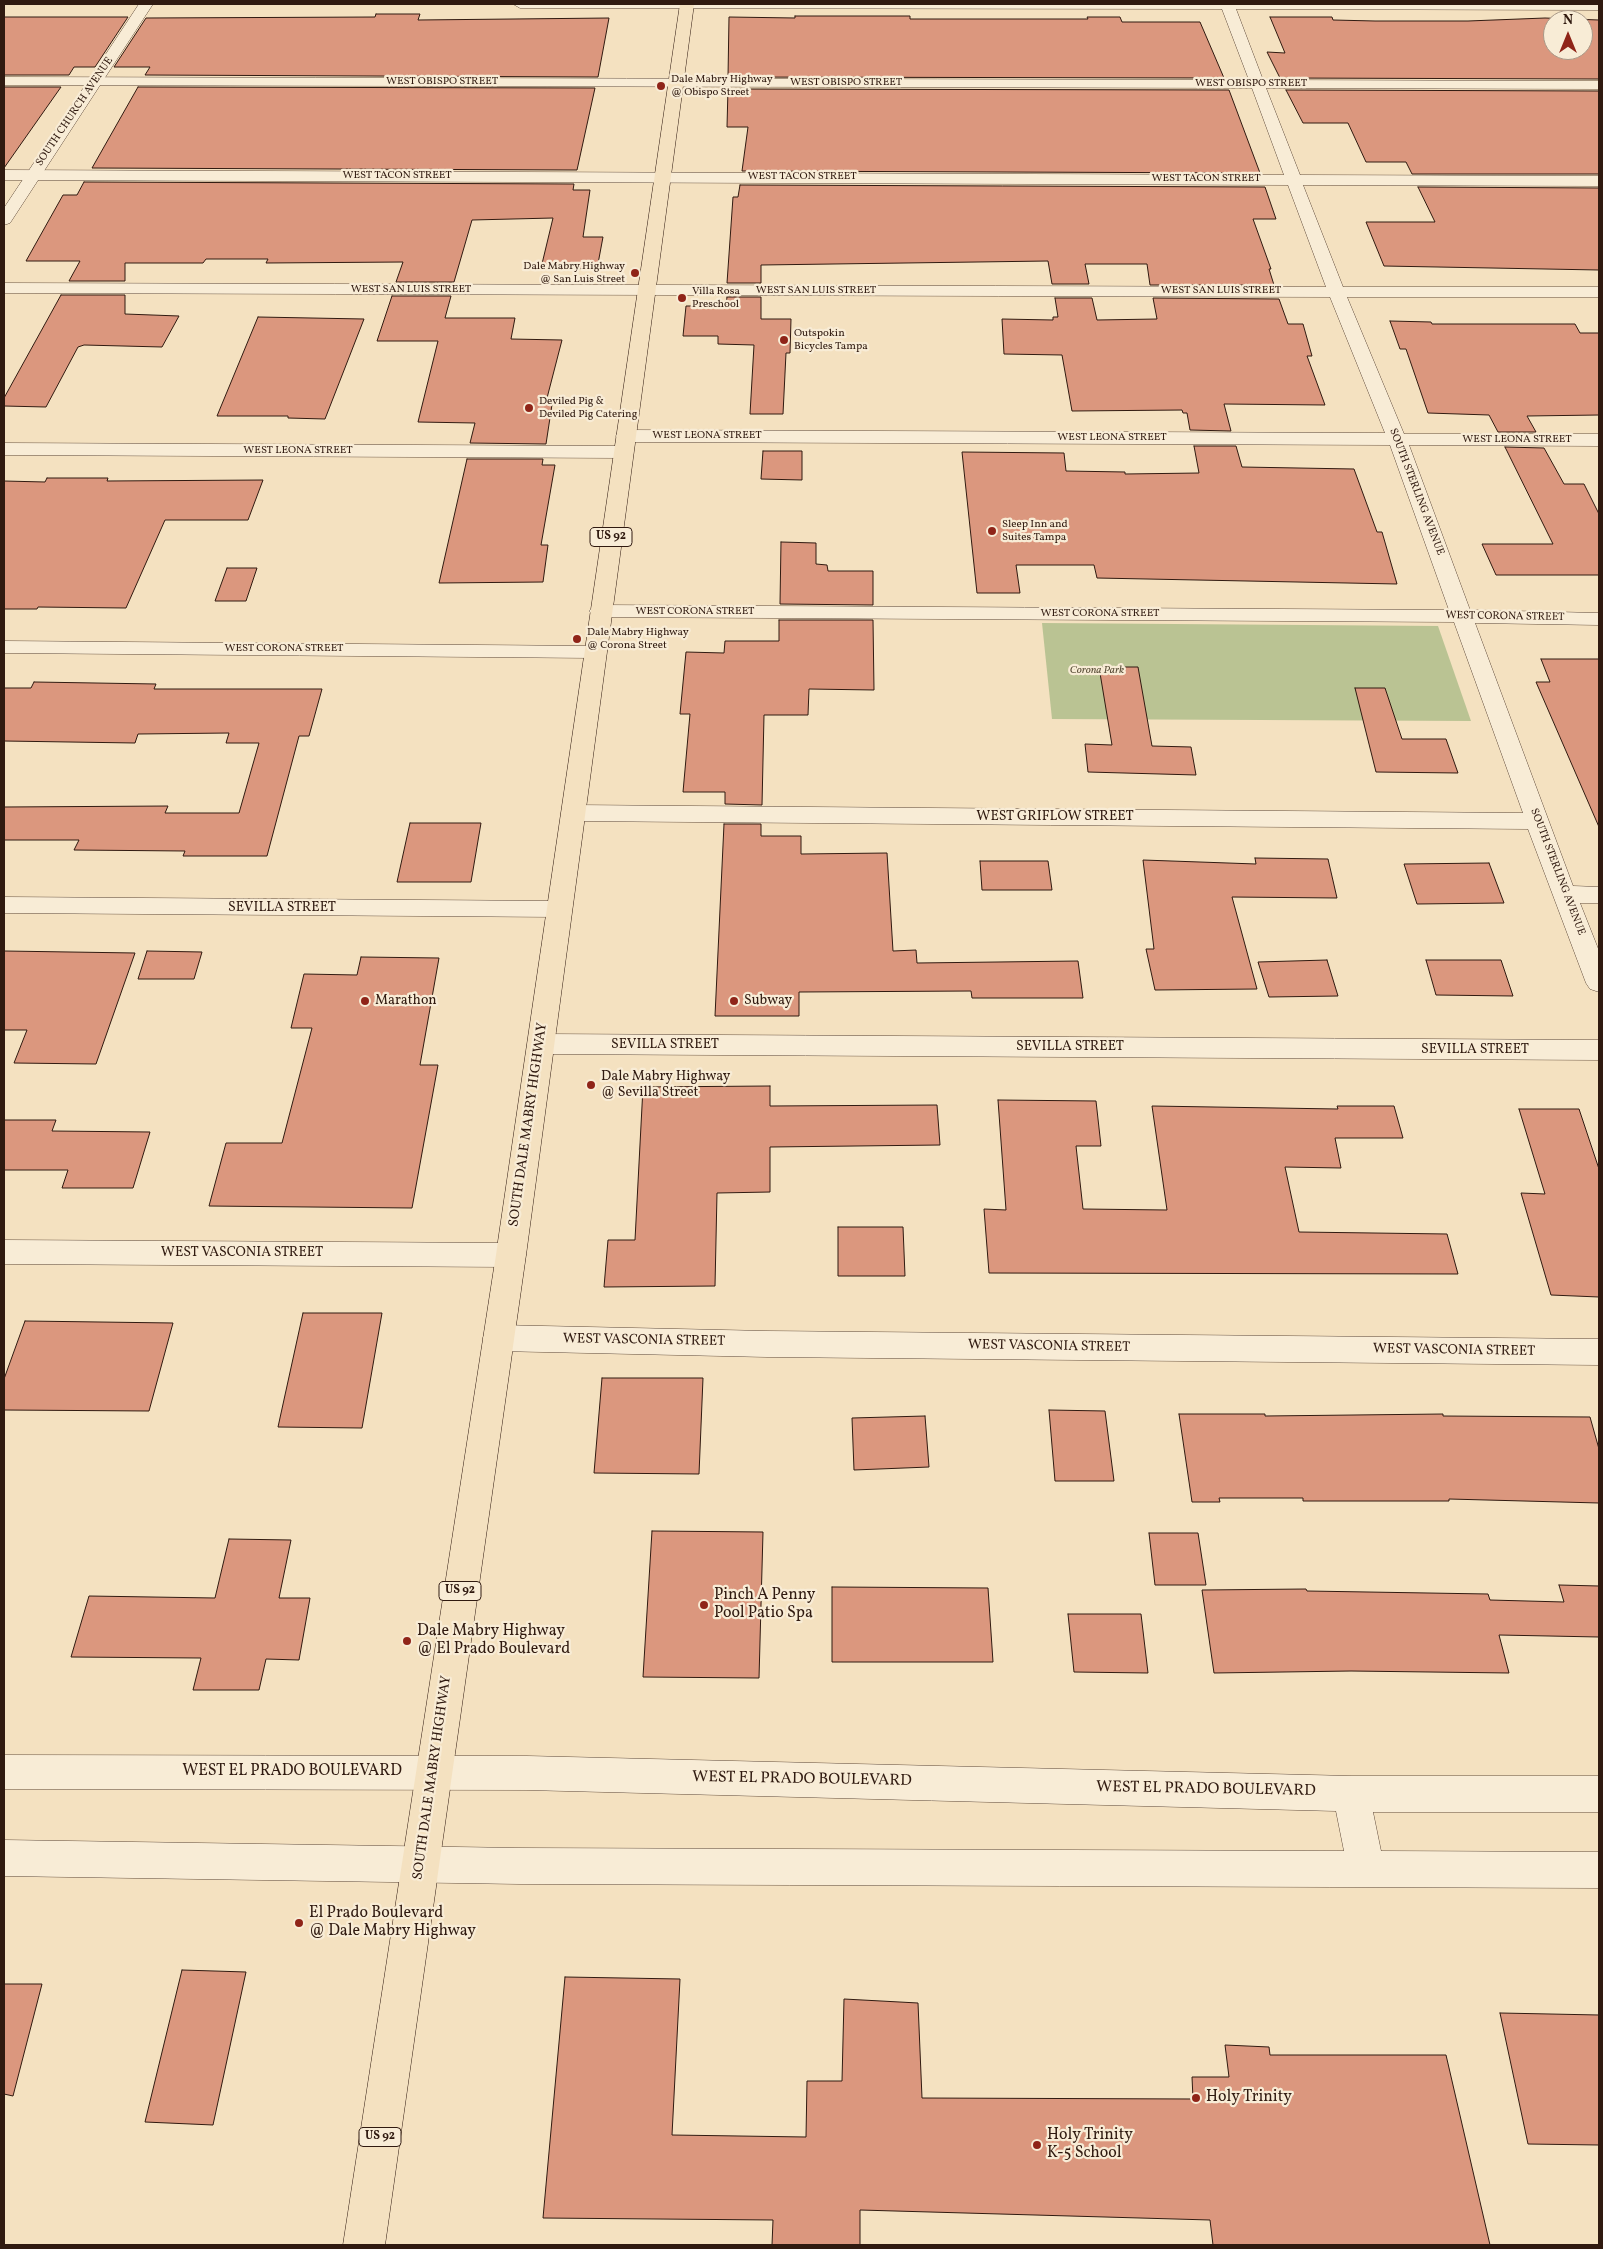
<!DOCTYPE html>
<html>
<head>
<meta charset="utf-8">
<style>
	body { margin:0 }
	#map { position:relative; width:1603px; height:2249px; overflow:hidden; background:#f4e1c0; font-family:Vollkorn,serif }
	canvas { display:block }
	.frame { position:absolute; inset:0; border:5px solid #301a10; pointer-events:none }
	.north { position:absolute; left:1543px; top:10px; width:50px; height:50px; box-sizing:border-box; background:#f8ecd6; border:1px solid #a89887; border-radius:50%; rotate:0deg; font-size:14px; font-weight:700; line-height:20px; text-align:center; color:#301a10 }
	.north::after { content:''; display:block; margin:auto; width:18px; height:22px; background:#8f2418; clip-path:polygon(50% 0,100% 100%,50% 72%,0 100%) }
</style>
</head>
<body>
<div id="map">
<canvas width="1603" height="2249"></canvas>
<div class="frame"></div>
<div class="north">N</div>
</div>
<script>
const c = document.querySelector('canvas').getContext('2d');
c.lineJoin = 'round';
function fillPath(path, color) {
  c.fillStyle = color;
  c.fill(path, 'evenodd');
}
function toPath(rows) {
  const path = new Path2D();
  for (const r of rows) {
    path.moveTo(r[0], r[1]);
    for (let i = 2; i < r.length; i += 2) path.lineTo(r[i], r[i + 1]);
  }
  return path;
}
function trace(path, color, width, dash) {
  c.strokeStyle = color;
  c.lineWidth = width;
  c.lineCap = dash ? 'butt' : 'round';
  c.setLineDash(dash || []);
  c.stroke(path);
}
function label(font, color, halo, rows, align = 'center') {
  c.font = font + ' Vollkorn,serif';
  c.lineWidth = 4.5;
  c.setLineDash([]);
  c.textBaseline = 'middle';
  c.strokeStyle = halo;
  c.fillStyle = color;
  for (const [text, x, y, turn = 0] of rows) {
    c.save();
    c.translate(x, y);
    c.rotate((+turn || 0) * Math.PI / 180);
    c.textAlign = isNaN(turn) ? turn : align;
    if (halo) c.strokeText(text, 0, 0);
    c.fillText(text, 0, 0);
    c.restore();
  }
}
fillPath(toPath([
	[1042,623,1438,626,1471,721,1052,719]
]), '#bac393');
const building = toPath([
	[376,14,420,14,418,20,609,18,598,77,145,75,150,67,114,67,146,18,375,17,376,14],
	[795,16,910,16,910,19,1088,19,1087,17,1120,17,1122,22,1200,22,1224,78,728,77,729,17,795,18,795,16],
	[4,17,128,17,95,67,74,67,69,75,4,75,4,17],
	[1270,17,1332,17,1333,20,1375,21,1468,21,1545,18,1599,20,1599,79,1280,78,1267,52,1285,53,1270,17],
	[1553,20,1583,20,1583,50,1553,50,1553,20],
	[4,87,61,87,4,168,4,87],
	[138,87,595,88,577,170,92,168,138,87],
	[728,89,1229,90,1260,173,742,171,748,127,727,127,728,89],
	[1286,90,1599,91,1599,174,1412,174,1406,162,1366,162,1348,123,1303,123,1286,90],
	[84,182,574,184,573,190,590,190,583,237,603,237,597,269,541,268,553,218,472,220,454,282,396,282,403,262,266,263,268,259,206,259,203,263,125,263,125,281,69,281,80,261,26,261,63,195,77,195,84,182],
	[740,185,1265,187,1276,219,1253,219,1271,269,1269,269,1274,285,1150,285,1147,264,1085,264,1089,284,1052,284,1048,261,761,265,761,283,727,283,733,197,738,197,740,185],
	[1418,187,1599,188,1599,270,1384,266,1366,222,1435,222,1418,187],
	[61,295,125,295,125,314,179,316,162,347,84,345,78,347,46,407,4,406,4,398,61,295],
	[392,296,451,296,445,318,515,318,511,339,562,340,547,398,553,398,546,444,470,443,475,423,418,422,438,341,377,341,392,296],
	[727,297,761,297,761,319,791,319,790,353,786,353,783,414,750,414,754,345,718,344,718,336,683,336,686,306,726,306,727,297],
	[1055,298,1092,298,1097,320,1157,319,1153,298,1279,299,1288,324,1303,324,1312,356,1307,356,1325,405,1224,404,1231,431,1190,430,1187,413,1183,413,1182,410,1072,411,1062,355,1004,354,1002,319,1053,320,1053,317,1058,317,1055,298],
	[258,317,364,319,325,419,288,418,288,416,217,416,258,317],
	[1390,321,1431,322,1432,324,1575,324,1580,333,1599,333,1599,415,1527,416,1536,432,1498,432,1489,415,1428,413,1406,349,1400,349,1390,321],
	[1194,446,1236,446,1242,467,1354,469,1377,532,1382,532,1397,584,1097,578,1094,565,1016,565,1020,593,977,593,962,452,1064,453,1066,471,1125,472,1125,474,1199,473,1194,446],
	[1505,447,1544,448,1564,484,1584,484,1599,514,1599,575,1496,575,1482,544,1553,544,1505,447],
	[763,451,802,451,802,480,761,479,763,451],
	[467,459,543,459,542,465,555,465,541,545,548,545,543,582,439,583,467,459],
	[47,478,108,478,107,481,263,480,248,520,165,520,126,608,38,607,37,609,4,609,4,481,45,482,47,478],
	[781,542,816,543,816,564,827,565,828,571,873,571,873,605,780,604,781,542],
	[227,568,257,568,246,601,215,601,227,568],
	[779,620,873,620,874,690,809,689,808,715,764,715,762,805,725,804,725,792,683,792,690,714,680,714,686,652,724,653,725,641,779,641,779,620],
	[1541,659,1599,659,1599,827,1536,682,1550,682,1541,659],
	[1099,667,1138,667,1152,746,1191,747,1196,775,1088,772,1085,744,1112,745,1099,667],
	[34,682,156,684,154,689,322,689,309,736,299,736,267,856,183,856,185,851,74,850,79,840,4,840,4,807,168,806,165,813,239,813,259,743,226,743,229,733,138,734,135,743,4,741,4,688,31,688,34,682],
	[1355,688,1385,688,1402,739,1446,739,1458,773,1376,772,1355,688],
	[410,823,481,823,471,882,397,882,410,823],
	[724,824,761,824,761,836,801,836,801,854,887,853,893,951,916,950,917,963,1078,961,1083,998,972,998,971,991,799,992,799,1016,715,1016,724,824],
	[1255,858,1328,859,1337,898,1232,897,1257,989,1155,990,1146,949,1154,949,1143,860,1256,864,1255,858],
	[980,861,1048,861,1052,890,982,890,980,861],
	[1489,863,1504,903,1417,904,1404,864,1489,863],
	[4,951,135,953,96,1064,14,1063,27,1030,4,1030,4,951],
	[147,951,202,952,194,979,138,979,147,951],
	[361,957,439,958,420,1065,438,1065,412,1208,209,1206,226,1143,282,1143,312,1028,291,1028,304,974,357,975,361,957],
	[1327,960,1338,996,1269,997,1258,962,1327,960],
	[1426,960,1501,960,1513,996,1436,995,1426,960],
	[770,1086,770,1106,937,1105,940,1145,770,1147,770,1192,717,1193,715,1286,604,1287,608,1240,635,1240,643,1087,770,1086],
	[998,1100,1096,1101,1101,1146,1076,1146,1083,1209,1167,1210,1152,1106,1338,1109,1337,1106,1394,1106,1403,1138,1335,1138,1341,1168,1285,1167,1299,1232,1447,1234,1458,1274,989,1273,984,1209,1006,1210,998,1100],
	[1519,1109,1579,1109,1599,1169,1599,1297,1551,1295,1521,1193,1545,1194,1519,1109],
	[4,1120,56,1120,52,1131,150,1132,133,1188,62,1188,68,1170,4,1170,4,1120],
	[838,1227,903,1227,905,1276,838,1276,838,1227],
	[303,1313,382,1313,362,1428,278,1427,303,1313],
	[25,1321,173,1323,149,1411,4,1410,4,1379,25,1321],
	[602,1378,703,1378,699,1474,594,1473,602,1378],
	[1049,1410,1105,1411,1114,1481,1055,1481,1049,1410],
	[1179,1414,1265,1414,1265,1416,1443,1414,1443,1416,1590,1417,1599,1449,1599,1503,1449,1499,1449,1501,1303,1501,1303,1498,1219,1498,1220,1502,1192,1502,1179,1414],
	[925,1416,929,1467,854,1470,852,1418,925,1416],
	[652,1531,763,1532,759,1678,643,1677,652,1531],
	[1149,1533,1198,1533,1206,1585,1155,1585,1149,1533],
	[229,1539,291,1540,279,1598,310,1598,299,1660,266,1659,259,1690,193,1690,201,1658,71,1657,89,1596,215,1598,229,1539],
	[1559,1585,1599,1586,1599,1637,1499,1635,1509,1673,1351,1671,1214,1673,1202,1590,1306,1589,1307,1591,1488,1594,1490,1600,1564,1602,1559,1585],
	[832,1587,988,1588,993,1662,832,1662,832,1587],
	[1068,1614,1141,1614,1148,1673,1074,1672,1068,1614],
	[182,1970,246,1972,213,2125,145,2122,182,1970],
	[565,1977,680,1979,672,2135,806,2137,807,2081,842,2081,844,1999,918,2003,922,2098,1193,2099,1192,2077,1229,2077,1225,2045,1269,2047,1270,2055,1446,2055,1490,2245,1213,2245,1210,2220,860,2210,860,2245,772,2245,773,2220,543,2218,565,1977],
	[4,1984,42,1984,13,2096,4,2094,4,1984],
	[1500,2013,1599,2015,1599,2145,1528,2144,1500,2013]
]);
fillPath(building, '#db977e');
trace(building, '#301a10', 1);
const minor = toPath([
	[513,4,1599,4,1599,10,1236,9,1263,80,1599,81,1599,89,1266,88,1300,175,1599,176,1599,186,1303,185,1343,287,1599,287,1599,297,1347,297,1404,434,1599,434,1599,446,1409,445,1470,610,1599,613,1599,625,1475,623,1573,886,1599,887,1599,903,1580,903,1599,951,1599,992,1590,989,1586,983,1528,829,573,821,565,818,561,813,565,808,573,805,1523,813,1454,622,600,617,593,615,589,611,593,607,600,605,1449,610,1390,445,625,442,618,440,616,436,618,432,625,430,1385,433,1330,297,4,293,4,283,1326,287,1288,185,4,180,4,170,1284,175,1252,88,4,85,4,77,1249,80,1222,9,520,8,513,4],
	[4,443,623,446,630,448,633,452,630,456,623,458,4,455,4,443],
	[4,641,595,646,603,647,606,652,603,657,595,658,4,653,4,641],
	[4,897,560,901,569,903,572,909,569,915,560,917,4,913,4,897],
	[541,1034,1599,1040,1599,1060,541,1054,532,1051,528,1044,532,1037,541,1034],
	[4,1240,511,1243,521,1247,526,1255,521,1263,511,1267,4,1264,4,1240],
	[498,1325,767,1331,1599,1339,1599,1365,767,1357,498,1351,487,1347,483,1338,487,1329,498,1325]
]);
const tertiary = toPath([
	[139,4,153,4,12,220,10,223,4,225,4,208,139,4],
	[4,1755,527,1756,1351,1776,1599,1776,1599,1812,1373,1812,1381,1851,1599,1852,1599,1888,520,1884,4,1876,4,1840,520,1848,1344,1851,1336,1811,527,1790,4,1789,4,1755]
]);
const primary = toPath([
	[680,4,694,4,526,1255,385,2245,343,2245,496,1255,680,4]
]);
trace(minor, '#614c3c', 1);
trace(tertiary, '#614c3c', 1);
trace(primary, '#301a10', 1);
fillPath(minor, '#f8ecd6');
fillPath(tertiary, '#f8ecd6');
fillPath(primary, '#f4e1c0');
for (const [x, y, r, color] of [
	[661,86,5,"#8f2418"],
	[635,273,5,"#8f2418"],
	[682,298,5,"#8f2418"],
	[784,340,5,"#8f2418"],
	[529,408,5,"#8f2418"],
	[992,531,5,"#8f2418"],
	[577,639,5,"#8f2418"],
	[365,1001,5,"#8f2418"],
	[734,1001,5,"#8f2418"],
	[591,1085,5,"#8f2418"],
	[704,1605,5,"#8f2418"],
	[407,1641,5,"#8f2418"],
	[299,1923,5,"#8f2418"],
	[1196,2098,5,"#8f2418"],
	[1037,2145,5,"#8f2418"]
]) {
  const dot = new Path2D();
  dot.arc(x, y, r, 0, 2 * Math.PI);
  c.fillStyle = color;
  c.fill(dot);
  trace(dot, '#f8ecd6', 2);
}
label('11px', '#301a10', '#f8ecd6', [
	["Dale Mabry Highway",671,80],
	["@ Obispo Street",671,93],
	["Dale Mabry Highway",625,267,"right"],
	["@ San Luis Street",625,280,"right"],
	["Villa Rosa",692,292],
	["Preschool",692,305],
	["Outspokin",794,334],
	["Bicycles Tampa",794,347],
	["Deviled Pig &",539,402],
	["Deviled Pig Catering",539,415],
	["Sleep Inn and",1002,525],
	["Suites Tampa",1002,538],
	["Dale Mabry Highway",587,633],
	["@ Corona Street",587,646]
], 'left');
label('11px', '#301a10', '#f8ecd6', [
	["WEST OBISPO STREET",442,82],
	["WEST OBISPO STREET",846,83],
	["WEST OBISPO STREET",1251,84],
	["SOUTH CHURCH AVENUE",75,112,-56],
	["WEST TACON STREET",397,176],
	["WEST TACON STREET",802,177],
	["WEST TACON STREET",1206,179],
	["WEST SAN LUIS STREET",411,290],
	["WEST SAN LUIS STREET",816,291],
	["WEST SAN LUIS STREET",1221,291],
	["WEST LEONA STREET",707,436],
	["WEST LEONA STREET",1112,438],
	["WEST LEONA STREET",1517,440],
	["WEST LEONA STREET",298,451],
	["SOUTH STERLING AVENUE",1416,492,69],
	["WEST CORONA STREET",695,612],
	["WEST CORONA STREET",1100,614],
	["WEST CORONA STREET",1505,617,1],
	["WEST CORONA STREET",284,649],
	["SOUTH STERLING AVENUE",1557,872,69]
]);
label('italic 11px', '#594d37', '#f8ecd6', [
	["Corona Park",1097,671]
]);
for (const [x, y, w] of [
	[611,537,42],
	[460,1591,42],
	[380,2137,42]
]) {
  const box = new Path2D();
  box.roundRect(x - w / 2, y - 9.5, w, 19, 4);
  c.fillStyle = '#f8ecd6';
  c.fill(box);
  trace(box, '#301a10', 1);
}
label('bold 12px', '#301a10', null, [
	["US 92",611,537],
	["US 92",460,1591],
	["US 92",380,2137]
]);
label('14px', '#301a10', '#f8ecd6', [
	["WEST GRIFLOW STREET",1055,817],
	["SEVILLA STREET",282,908],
	["SEVILLA STREET",665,1045],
	["SEVILLA STREET",1070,1047],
	["SEVILLA STREET",1475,1050],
	["SOUTH DALE MABRY HIGHWAY",529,1125,-82],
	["WEST VASCONIA STREET",242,1253],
	["WEST VASCONIA STREET",644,1341,1],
	["WEST VASCONIA STREET",1049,1347,1],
	["WEST VASCONIA STREET",1454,1351,1],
	["SOUTH DALE MABRY HIGHWAY",433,1778,-82]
]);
label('14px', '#301a10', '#f8ecd6', [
	["Marathon",375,1001],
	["Subway",744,1001],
	["Dale Mabry Highway",601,1077],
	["@ Sevilla Street",601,1093]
], 'left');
label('16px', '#301a10', '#f8ecd6', [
	["Pinch A Penny",714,1596],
	["Pool Patio Spa",714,1614],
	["Dale Mabry Highway",417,1632],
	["@ El Prado Boulevard",417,1650],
	["El Prado Boulevard",309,1914],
	["@ Dale Mabry Highway",309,1932],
	["Holy Trinity",1206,2098],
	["Holy Trinity",1047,2136],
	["K-5 School",1047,2154]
], 'left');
label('16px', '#301a10', '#f8ecd6', [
	["WEST EL PRADO BOULEVARD",292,1772],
	["WEST EL PRADO BOULEVARD",802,1780,1],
	["WEST EL PRADO BOULEVARD",1206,1790,1]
]);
</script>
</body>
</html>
